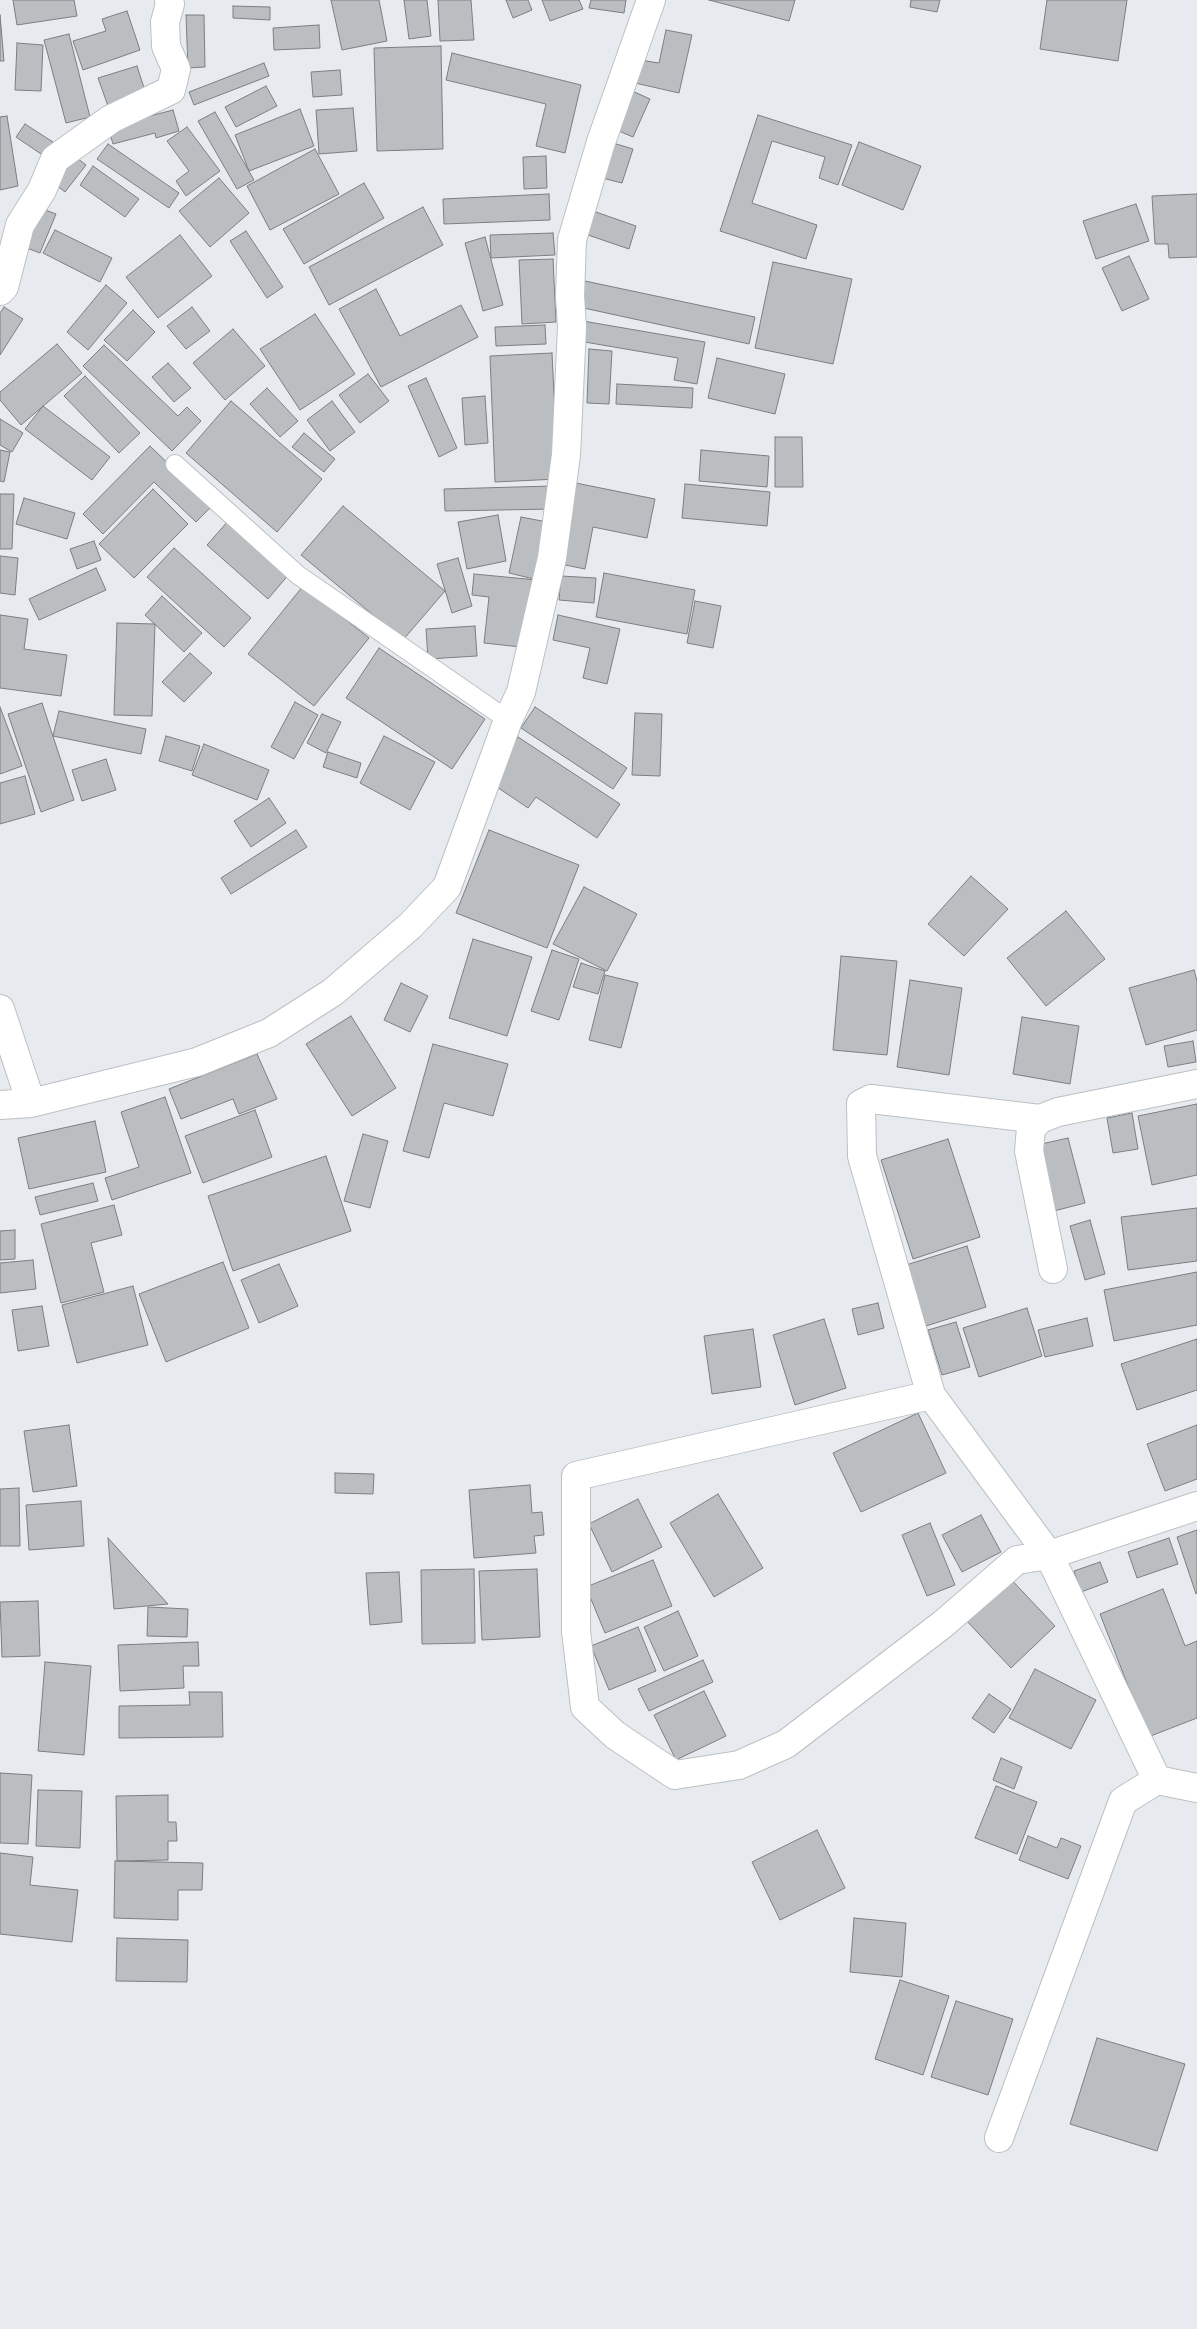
<!DOCTYPE html>
<html>
<head>
<meta charset="utf-8">
<style>
	body { margin:0 }
	canvas { display:block; background:#e7ebef }
</style>
</head>
<body>
<canvas width="1197" height="2329"></canvas>
<script>
const c = document.querySelector('canvas').getContext('2d');
c.lineJoin = 'round';
function fillPath(path, color) {
  c.fillStyle = color;
  c.fill(path, 'evenodd');
}
function toPath(rows) {
  const path = new Path2D();
  for (const r of rows) {
    path.moveTo(r[0], r[1]);
    for (let i = 2; i < r.length; i += 2) path.lineTo(r[i], r[i + 1]);
  }
  return path;
}
function trace(path, color, width, dash) {
  c.strokeStyle = color;
  c.lineWidth = width;
  c.lineCap = dash ? 'butt' : 'round';
  c.setLineDash(dash || []);
  c.stroke(path);
}
const building = toPath([
	[13,0,74,0,77,16,17,25,13,0],
	[331,0,379,0,387,41,342,50,331,0],
	[404,0,427,0,431,36,409,39,404,0],
	[438,0,471,0,474,40,440,41,438,0],
	[506,0,528,0,532,10,513,18,506,0],
	[542,0,579,0,583,9,550,21,542,0],
	[591,0,626,0,624,13,589,8,591,0],
	[709,0,795,0,789,21,709,0],
	[911,0,940,0,937,12,910,7,911,0],
	[1047,0,1127,0,1118,61,1040,49,1047,0],
	[233,6,270,7,270,20,233,18,233,6],
	[127,11,140,50,83,70,73,41,106,31,102,19,127,11],
	[0,15,4,61,0,61,0,15],
	[186,15,204,15,205,67,188,68,186,15],
	[319,25,320,48,274,50,273,28,319,25],
	[666,30,692,35,679,93,635,83,640,60,659,63,666,30],
	[69,34,90,117,66,123,44,40,69,34],
	[17,43,43,45,41,91,15,90,17,43],
	[441,46,443,149,377,151,374,48,441,46],
	[452,53,581,85,565,153,536,146,546,104,446,80,452,53],
	[264,63,269,76,194,105,189,92,264,63],
	[137,66,146,94,108,106,98,78,137,66],
	[340,70,342,95,313,97,311,72,340,70],
	[266,86,277,106,236,127,225,107,266,86],
	[630,90,650,99,633,137,614,129,630,90],
	[353,108,357,151,319,154,316,110,353,108],
	[300,109,314,146,249,171,235,135,300,109],
	[173,110,179,131,156,138,155,133,113,144,108,127,173,110],
	[215,112,254,180,237,189,198,121,215,112],
	[758,115,852,145,838,185,819,178,825,157,772,141,752,203,817,225,806,259,720,231,758,115],
	[7,116,18,186,0,190,0,117,7,116],
	[25,124,53,142,44,156,16,137,25,124],
	[187,127,220,171,186,196,176,181,189,171,167,141,187,127],
	[859,142,921,166,903,210,842,185,859,142],
	[613,143,633,149,622,183,602,178,613,143],
	[108,144,179,193,169,208,97,159,108,144],
	[315,149,339,194,270,230,247,186,315,149],
	[72,154,86,165,65,192,51,181,72,154],
	[546,156,547,188,524,189,523,157,546,156],
	[93,166,139,199,125,217,80,185,93,166],
	[219,178,249,213,210,247,179,211,219,178],
	[364,183,384,218,304,264,283,229,364,183],
	[549,194,550,220,444,224,443,199,549,194],
	[1197,194,1197,257,1169,258,1168,244,1155,244,1152,196,1197,194],
	[1136,204,1149,241,1096,259,1083,221,1136,204],
	[423,207,443,245,329,305,309,267,423,207],
	[40,208,56,214,40,253,24,247,40,208],
	[593,211,636,226,629,249,585,234,593,211],
	[55,230,112,258,100,282,43,253,55,230],
	[246,231,283,287,267,298,230,241,246,231],
	[553,233,555,255,491,258,490,235,553,233],
	[180,235,212,276,158,318,126,277,180,235],
	[485,237,503,305,483,311,465,243,485,237],
	[1129,256,1149,299,1122,311,1102,268,1129,256],
	[553,259,556,322,522,324,519,260,553,259],
	[773,262,852,279,833,364,755,348,773,262],
	[585,281,755,317,749,344,579,307,585,281],
	[106,285,127,303,88,350,67,332,106,285],
	[376,289,400,336,461,305,478,337,381,387,339,309,376,289],
	[4,307,23,319,0,355,0,313,4,307],
	[192,307,210,331,186,349,167,326,192,307],
	[133,310,155,332,127,361,104,340,133,310],
	[315,314,355,374,300,410,260,349,315,314],
	[583,321,705,342,697,384,674,380,678,358,579,341,583,321],
	[545,325,546,344,496,346,495,327,545,325],
	[233,329,265,366,225,400,193,363,233,329],
	[57,344,82,373,21,425,0,400,0,392,57,344],
	[104,345,178,416,187,407,201,421,172,451,83,366,104,345],
	[589,349,612,351,609,404,587,403,589,349],
	[552,353,558,479,495,482,490,356,552,353],
	[717,358,785,374,775,414,708,398,717,358],
	[168,363,191,388,174,402,152,377,168,363],
	[368,374,389,401,360,423,339,395,368,374],
	[85,376,140,433,119,453,64,396,85,376],
	[426,378,457,448,439,457,408,386,426,378],
	[617,384,693,388,692,408,616,404,617,384],
	[267,388,298,421,280,437,250,404,267,388],
	[485,396,488,443,465,445,462,398,485,396],
	[231,401,322,479,277,532,186,453,231,401],
	[332,401,355,432,330,451,307,420,332,401],
	[43,406,110,457,92,480,25,429,43,406],
	[0,419,23,433,12,452,0,445,0,419],
	[304,433,335,459,324,472,292,447,304,433],
	[775,437,802,437,803,487,775,487,775,437],
	[150,446,212,506,196,522,154,482,103,534,83,514,150,446],
	[0,450,10,452,4,482,0,481,0,450],
	[701,450,769,456,767,487,699,481,701,450],
	[571,482,655,499,647,538,593,527,585,569,555,563,571,482],
	[685,484,770,492,767,526,682,518,685,484],
	[552,486,552,509,445,511,444,489,552,486],
	[153,489,188,524,134,578,99,544,153,489],
	[0,494,14,494,12,549,0,549,0,494],
	[24,498,75,513,67,539,16,524,24,498],
	[343,506,445,591,403,640,301,555,343,506],
	[498,515,506,561,467,569,458,522,498,515],
	[521,517,547,522,534,579,509,573,521,517],
	[229,520,290,573,268,599,207,545,229,520],
	[94,541,101,560,77,569,70,549,94,541],
	[174,548,251,618,224,647,147,577,174,548],
	[0,556,18,558,15,595,0,593,0,556],
	[458,558,472,606,452,613,437,564,458,558],
	[96,568,106,590,39,620,29,599,96,568],
	[604,573,695,590,687,634,596,617,604,573],
	[474,574,537,580,530,648,484,643,489,597,472,595,474,574],
	[561,576,596,578,594,603,559,600,561,576],
	[303,586,369,638,314,706,248,654,303,586],
	[162,596,202,633,184,652,145,615,162,596],
	[695,601,721,606,713,648,687,643,695,601],
	[0,615,28,619,24,649,67,655,61,696,0,688,0,615],
	[558,615,620,629,607,684,583,678,590,648,553,640,558,615],
	[117,623,155,624,152,716,114,715,117,623],
	[475,626,477,656,428,659,426,629,475,626],
	[379,648,485,719,452,769,346,698,379,648],
	[190,653,212,673,184,702,162,682,190,653],
	[295,702,318,715,294,759,271,747,295,702],
	[42,703,74,800,41,812,8,714,42,703],
	[0,707,22,766,0,774,0,707],
	[535,707,627,768,613,789,521,728,535,707],
	[59,711,146,729,141,754,53,736,59,711],
	[635,713,662,714,660,776,632,775,635,713],
	[322,714,341,722,326,753,307,743,322,714],
	[166,736,200,746,192,771,159,761,166,736],
	[384,736,435,762,410,810,360,783,384,736],
	[518,737,620,804,597,838,536,797,528,808,488,781,518,737],
	[204,744,269,770,257,800,192,775,204,744],
	[328,752,361,763,357,778,323,767,328,752],
	[106,759,116,790,82,801,72,770,106,759],
	[25,776,35,814,0,824,0,783,25,776],
	[269,798,286,823,251,847,234,821,269,798],
	[296,830,307,847,231,894,221,878,296,830],
	[489,830,579,865,547,948,456,913,489,830],
	[971,876,1008,909,964,956,928,924,971,876],
	[584,887,637,914,607,971,553,944,584,887],
	[1066,911,1105,959,1046,1006,1007,958,1066,911],
	[473,939,532,957,507,1036,449,1018,473,939],
	[552,950,579,959,559,1020,531,1011,552,950],
	[841,956,897,961,887,1055,833,1050,841,956],
	[581,963,605,971,598,994,573,987,581,963],
	[1194,970,1197,981,1197,1030,1146,1045,1129,988,1194,970],
	[605,975,638,983,621,1048,589,1040,605,975],
	[910,980,962,988,949,1075,897,1067,910,980],
	[401,983,428,996,410,1032,384,1020,401,983],
	[351,1016,396,1088,352,1116,306,1044,351,1016],
	[1022,1017,1079,1026,1070,1084,1013,1074,1022,1017],
	[1193,1041,1196,1062,1168,1067,1164,1046,1193,1041],
	[433,1044,508,1064,493,1116,444,1103,429,1158,403,1151,433,1044],
	[257,1054,277,1099,239,1114,233,1099,181,1119,169,1089,257,1054],
	[165,1097,191,1173,112,1200,105,1178,139,1167,121,1112,165,1097],
	[1197,1104,1197,1175,1152,1185,1138,1116,1197,1104],
	[255,1110,272,1157,203,1183,185,1136,255,1110],
	[1132,1113,1138,1149,1113,1153,1107,1118,1132,1113],
	[95,1121,106,1172,29,1189,18,1138,95,1121],
	[363,1134,388,1141,370,1208,344,1201,363,1134],
	[1068,1138,1085,1203,1054,1211,1037,1145,1068,1138],
	[948,1139,980,1237,913,1259,881,1160,948,1139],
	[326,1156,351,1231,233,1271,208,1196,326,1156],
	[93,1183,98,1201,40,1215,35,1197,93,1183],
	[114,1205,122,1235,91,1243,104,1292,61,1303,41,1224,114,1205],
	[1197,1208,1197,1261,1128,1270,1121,1217,1197,1208],
	[1090,1220,1105,1274,1085,1280,1070,1226,1090,1220],
	[15,1230,15,1259,0,1260,0,1231,15,1230],
	[967,1246,986,1307,926,1326,906,1265,967,1246],
	[33,1260,36,1289,0,1293,0,1263,33,1260],
	[223,1262,249,1328,166,1362,139,1294,223,1262],
	[279,1264,298,1306,259,1323,241,1280,279,1264],
	[1197,1272,1197,1325,1114,1341,1104,1290,1197,1272],
	[133,1286,148,1345,77,1363,62,1305,133,1286],
	[878,1303,884,1328,858,1335,852,1309,878,1303],
	[42,1306,49,1346,18,1351,12,1310,42,1306],
	[1027,1308,1042,1356,979,1377,963,1328,1027,1308],
	[1087,1318,1093,1346,1045,1357,1038,1330,1087,1318],
	[824,1319,846,1388,795,1405,773,1335,824,1319],
	[956,1322,970,1367,942,1375,928,1330,956,1322],
	[753,1329,761,1387,712,1394,704,1336,753,1329],
	[1197,1339,1197,1390,1137,1410,1121,1364,1197,1339],
	[918,1413,946,1473,861,1512,833,1453,918,1413],
	[69,1425,77,1486,33,1492,24,1431,69,1425],
	[1197,1425,1197,1479,1165,1491,1147,1444,1197,1425],
	[335,1473,374,1474,373,1494,335,1493,335,1473],
	[530,1485,532,1513,542,1512,544,1535,534,1536,536,1553,474,1558,469,1490,530,1485],
	[19,1488,20,1546,0,1546,0,1489,19,1488],
	[718,1494,763,1568,714,1597,670,1523,718,1494],
	[638,1499,662,1547,612,1572,589,1524,638,1499],
	[81,1501,84,1546,29,1550,26,1505,81,1501],
	[981,1515,1001,1552,962,1572,942,1535,981,1515],
	[930,1523,955,1585,927,1596,902,1535,930,1523],
	[1197,1530,1197,1593,1196,1594,1177,1537,1197,1530],
	[108,1538,168,1604,114,1609,108,1538],
	[1169,1538,1178,1564,1137,1578,1128,1552,1169,1538],
	[653,1560,672,1606,605,1633,586,1587,653,1560],
	[1100,1562,1108,1582,1081,1592,1074,1571,1100,1562],
	[474,1569,475,1643,422,1644,421,1570,474,1569],
	[537,1569,540,1637,482,1640,479,1571,537,1569],
	[399,1572,402,1622,370,1625,366,1573,399,1572],
	[1007,1575,1055,1626,1011,1668,963,1617,1007,1575],
	[1163,1589,1185,1646,1197,1641,1197,1718,1148,1737,1100,1614,1163,1589],
	[38,1601,40,1656,2,1657,0,1602,38,1601],
	[148,1607,188,1609,187,1637,147,1636,148,1607],
	[678,1611,698,1656,664,1671,644,1627,678,1611],
	[638,1627,656,1671,609,1690,591,1646,638,1627],
	[198,1642,199,1666,183,1666,184,1688,120,1691,118,1645,198,1642],
	[703,1660,713,1682,649,1711,638,1689,703,1660],
	[45,1662,91,1666,84,1755,38,1751,45,1662],
	[1035,1669,1096,1700,1071,1749,1009,1718,1035,1669],
	[704,1691,726,1736,676,1760,654,1715,704,1691],
	[189,1692,222,1692,223,1737,119,1738,119,1706,190,1705,189,1692],
	[989,1694,1011,1709,994,1733,972,1718,989,1694],
	[1001,1758,1022,1767,1014,1789,993,1780,1001,1758],
	[0,1773,32,1775,28,1844,0,1843,0,1773],
	[996,1786,1037,1802,1017,1854,975,1838,996,1786],
	[38,1790,82,1791,80,1848,36,1846,38,1790],
	[168,1795,168,1822,176,1822,177,1841,168,1841,168,1860,117,1861,116,1796,168,1795],
	[817,1830,845,1888,780,1920,752,1862,817,1830],
	[1028,1836,1057,1848,1061,1838,1081,1846,1068,1879,1019,1860,1028,1836],
	[0,1853,33,1857,30,1885,78,1890,72,1942,0,1934,0,1853],
	[115,1861,203,1863,202,1890,178,1890,178,1920,114,1918,115,1861],
	[854,1918,906,1923,902,1977,850,1972,854,1918],
	[117,1938,188,1940,187,1982,116,1981,117,1938],
	[900,1980,949,1996,923,2075,875,2059,900,1980],
	[956,2001,1013,2019,988,2095,931,2077,956,2001],
	[1097,2038,1185,2064,1157,2151,1070,2124,1097,2038]
]);
fillPath(building, '#bbbec1');
trace(building, '#7c7f82', 1);
const service = toPath([
	[175,464,298,575,508,720]
]);
const minor = toPath([
	[0,291,4,287,20,225,42,190,55,159,111,119,171,90,176,69,166,46,165,22,170,4,169,0],
	[0,1009,31,1103],
	[0,1105,31,1103,197,1062,269,1033,333,992,410,926,447,887,508,720,521,692,552,558,566,455,572,327,570,296,572,240,601,142,651,0],
	[1053,1269,1029,1151,1031,1128,1040,1119,1058,1112,1197,1084],
	[931,1395,862,1156,861,1104,871,1099,1040,1119],
	[1157,1780,1049,1555,1017,1560,943,1624,786,1744,739,1765,675,1775,615,1735,585,1707,576,1631,576,1476,931,1395,1049,1555,1197,1506],
	[999,2138,1123,1801,1157,1780,1197,1788]
]);
trace(service, '#bcc0c3', 20);
trace(minor, '#bcc0c3', 30);
trace(service, '#fff', 18);
trace(minor, '#fff', 28);
</script>
</body>
</html>
